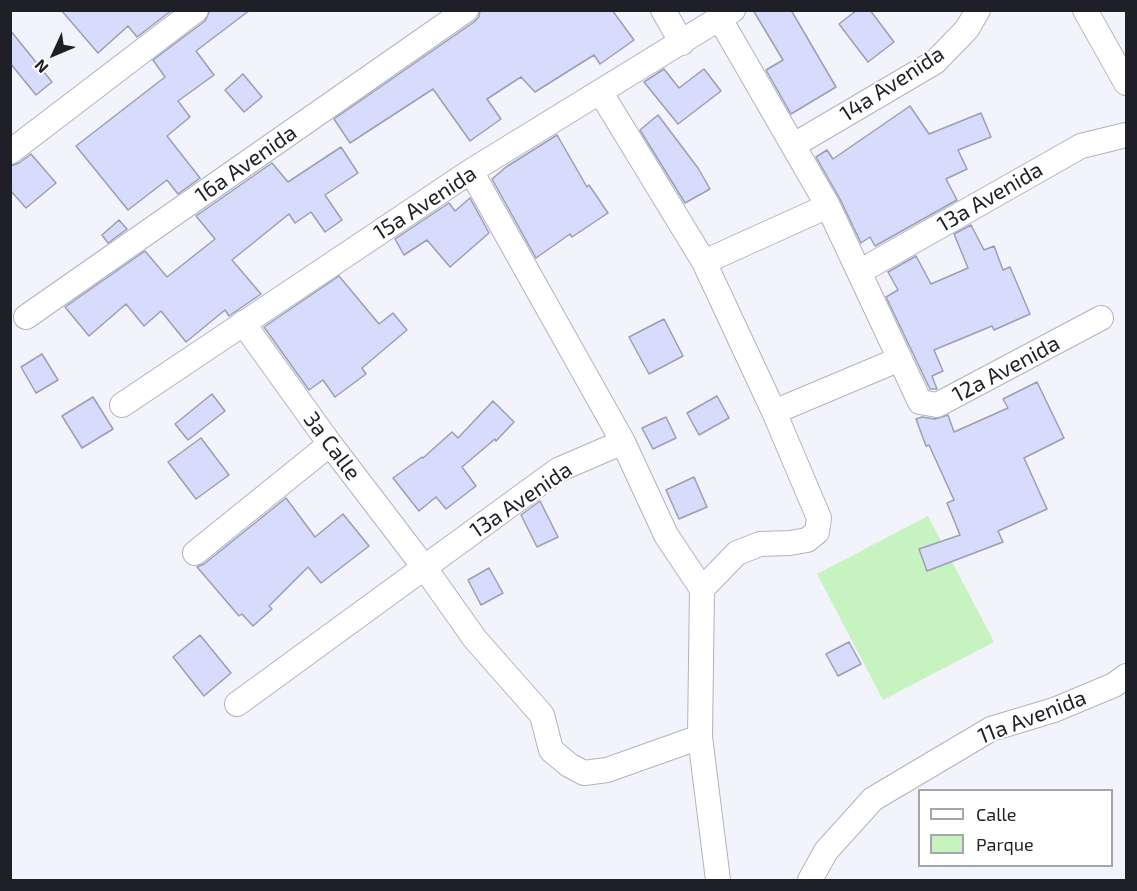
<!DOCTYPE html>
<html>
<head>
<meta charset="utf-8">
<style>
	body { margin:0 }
	#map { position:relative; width:1137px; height:891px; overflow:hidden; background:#f2f3fb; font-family:"Exo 2",sans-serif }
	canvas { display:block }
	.frame { position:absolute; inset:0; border:12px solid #1f2027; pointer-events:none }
	.legend { position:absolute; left:918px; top:789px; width:195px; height:78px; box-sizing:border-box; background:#fff; border:2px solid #a5a6a9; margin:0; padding:8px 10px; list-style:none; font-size:18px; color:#1f2027 }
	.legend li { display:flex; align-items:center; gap:12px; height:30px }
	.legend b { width:30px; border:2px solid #a5a6a9 }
	.north { position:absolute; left:24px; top:24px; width:60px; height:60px; -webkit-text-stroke:4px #fff; paint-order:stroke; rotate:226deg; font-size:16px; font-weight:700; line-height:24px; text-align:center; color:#1f2027 }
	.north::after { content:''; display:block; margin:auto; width:21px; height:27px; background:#1f2027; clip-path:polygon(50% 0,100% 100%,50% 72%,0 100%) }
</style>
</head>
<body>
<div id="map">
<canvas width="1137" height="891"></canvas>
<div class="frame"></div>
<ul class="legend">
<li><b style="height:8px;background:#fff"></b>Calle</li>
<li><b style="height:16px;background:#c6f3bf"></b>Parque</li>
</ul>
<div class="north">N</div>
</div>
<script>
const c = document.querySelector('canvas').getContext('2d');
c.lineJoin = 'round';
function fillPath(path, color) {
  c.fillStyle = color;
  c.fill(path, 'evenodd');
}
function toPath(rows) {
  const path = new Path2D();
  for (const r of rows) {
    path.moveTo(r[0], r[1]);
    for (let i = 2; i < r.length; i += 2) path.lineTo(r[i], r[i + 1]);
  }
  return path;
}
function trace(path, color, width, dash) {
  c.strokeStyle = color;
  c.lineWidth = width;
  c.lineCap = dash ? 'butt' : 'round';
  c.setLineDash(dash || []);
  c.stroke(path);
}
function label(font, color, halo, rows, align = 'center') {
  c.font = font + ' "Exo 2",sans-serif';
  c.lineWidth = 4.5;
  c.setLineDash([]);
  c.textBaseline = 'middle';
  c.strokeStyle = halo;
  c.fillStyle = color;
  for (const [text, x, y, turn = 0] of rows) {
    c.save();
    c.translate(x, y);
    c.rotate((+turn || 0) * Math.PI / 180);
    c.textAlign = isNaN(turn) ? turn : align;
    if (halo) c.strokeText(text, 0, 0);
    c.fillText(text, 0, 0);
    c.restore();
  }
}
fillPath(toPath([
	[928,516,994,642,883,700,817,574]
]), '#c6f3bf');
const building = toPath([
	[61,10,172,10,137,37,128,26,98,53,61,10],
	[210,10,250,10,196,51,214,75,178,101,190,117,167,136,200,178,178,194,167,180,128,210,76,146,165,77,153,60,205,21,210,10],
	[480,10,612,10,634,40,600,64,594,55,535,92,521,77,487,99,501,119,470,141,433,89,350,143,334,119,474,22,479,17,480,10],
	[753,10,791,10,836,87,791,114,766,70,783,60,753,10],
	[857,10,870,10,894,42,868,62,839,24,857,10],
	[10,30,52,82,36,95,10,63,10,30],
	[664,69,679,88,704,69,721,91,678,124,644,82,664,69],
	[243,74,262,97,244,112,225,90,243,74],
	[910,106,929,134,981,113,991,137,958,150,967,169,946,179,957,200,875,246,870,237,861,243,840,199,816,157,827,150,833,159,910,106],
	[658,115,698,168,710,189,685,203,640,130,658,115],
	[557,135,587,187,589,185,608,213,572,237,570,234,536,258,492,179,506,167,557,135],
	[341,147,358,173,325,195,342,220,325,232,311,212,295,223,289,214,232,260,261,294,229,316,225,310,186,342,161,311,144,326,126,304,89,336,65,307,145,251,167,277,215,239,196,216,272,163,288,182,341,147],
	[31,154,56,183,26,208,10,190,10,166,19,163,31,154],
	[470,198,489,233,450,267,427,240,404,255,395,239,449,203,455,211,470,198],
	[119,220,127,229,108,243,102,235,119,220],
	[971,225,984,250,994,246,1003,270,1010,267,1030,314,994,330,992,326,934,350,943,371,932,376,937,389,930,389,886,297,898,290,888,272,916,256,931,284,968,268,954,234,971,225],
	[339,276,379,324,393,313,407,330,362,368,366,374,335,397,323,380,309,390,264,327,339,276],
	[664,319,683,356,649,374,629,337,664,319],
	[42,354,58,380,36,393,21,367,42,354],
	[1037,382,1064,438,1024,458,1047,509,998,531,1003,542,927,571,919,549,960,535,947,503,954,500,929,445,926,446,916,419,922,417,935,419,948,415,954,432,1008,408,1003,399,1037,382],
	[212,394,225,411,188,440,175,424,212,394],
	[717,396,729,418,699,435,687,413,717,396],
	[93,397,113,429,82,448,62,416,93,397],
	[493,401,514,422,496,441,495,439,462,467,476,486,446,509,436,497,419,511,393,478,422,457,423,458,452,432,458,438,493,401],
	[666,417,676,438,653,449,642,428,666,417],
	[201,438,229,475,196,499,168,462,201,438],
	[694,477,707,507,679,519,666,490,694,477],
	[286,498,315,537,343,514,369,546,321,583,308,567,269,606,272,609,253,626,242,614,239,616,197,567,204,564,286,498],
	[540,501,558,537,537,547,521,515,540,501],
	[489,568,503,593,481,605,468,580,489,568],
	[200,635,231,673,204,696,173,657,200,635],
	[849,642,861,664,838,676,826,654,849,642]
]);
fillPath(building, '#d7dbfc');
trace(building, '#9c9eb2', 1.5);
const minor = toPath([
	[663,10,682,43],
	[1085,10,1126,83],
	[720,19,828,206,920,402,937,405,1101,318],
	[601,93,704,262,774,412,819,518,817,532,807,540,790,543,760,544,737,553,702,589],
	[794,145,935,62,967,29,978,10],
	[10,152,196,10],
	[471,171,623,442,666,535,702,589,700,737,718,880],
	[704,262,828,206],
	[859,272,1081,146,1126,135],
	[26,317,466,10],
	[243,323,330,444,424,567,475,639,542,715,551,750,569,765,584,773,607,770,700,737],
	[122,405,471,171,733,10],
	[774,412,900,359],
	[195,553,330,444],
	[237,704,558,470,623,442],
	[810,880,826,851,873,799,991,729,1054,710,1114,685,1126,676]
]);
trace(minor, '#b0b2c6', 26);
trace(minor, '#fff', 24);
label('22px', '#1f2027', '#fff', [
	["14a Avenida",892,84,-33],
	["16a Avenida",246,164,-35],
	["13a Avenida",990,197,-30],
	["15a Avenida",425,203,-33],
	["12a Avenida",1006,369,-28],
	["3a Calle",332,446,53],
	["13a Avenida",521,500,-34],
	["11a Avenida",1032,717,-21]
]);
</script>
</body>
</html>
